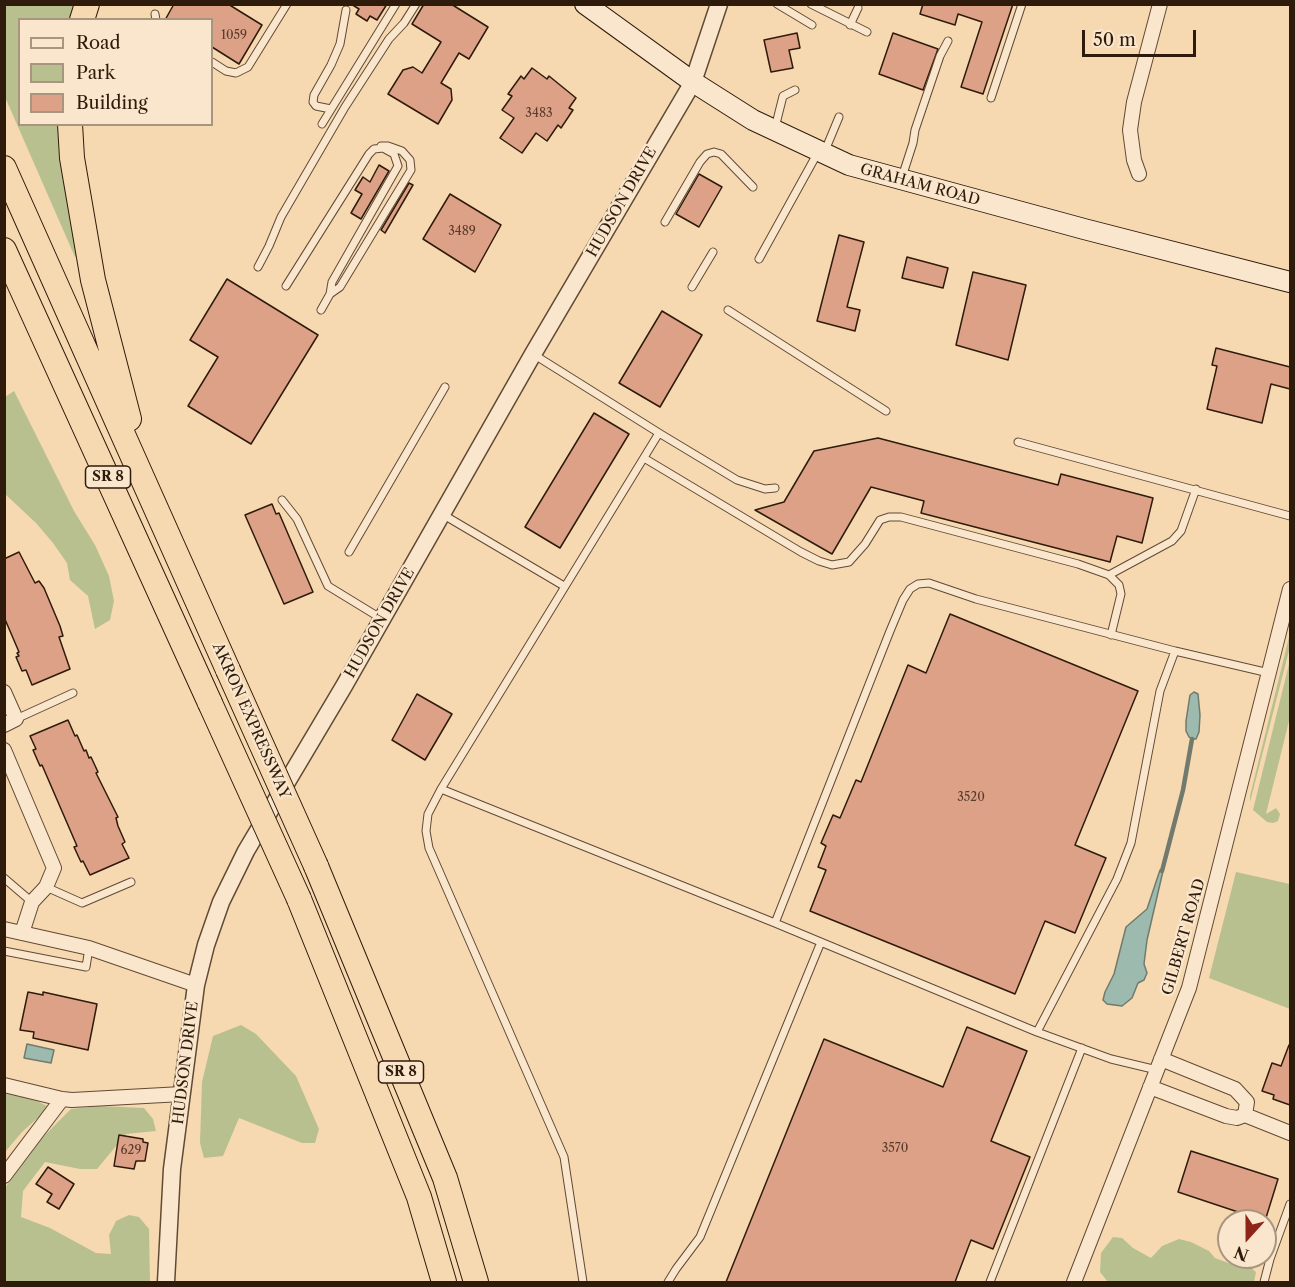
<!DOCTYPE html>
<html>
<head>
<meta charset="utf-8">
<style>
	body { margin:0 }
	#map { position:relative; width:1295px; height:1287px; overflow:hidden; background:#f6d9b1; font-family:"Libre Caslon Text",serif }
	canvas { display:block }
	.frame { position:absolute; inset:0; border:6px solid #2f1b0b; pointer-events:none }
	.legend { position:absolute; left:18px; top:18px; width:195px; height:108px; box-sizing:border-box; background:#f9e6cc; border:2px solid #a8957f; margin:0; padding:8px 10px; list-style:none; font-size:18px; color:#2f1b0b }
	.legend li { display:flex; align-items:center; gap:12px; height:30px }
	.legend b { width:30px; border:2px solid #a8957f }
	.north { position:absolute; left:1217px; top:1209px; width:60px; height:60px; box-sizing:border-box; background:#f9e6cc; border:2px solid #a8957f; border-radius:50%; rotate:201deg; font-size:16px; font-weight:700; line-height:24px; text-align:center; color:#2f1b0b }
	.north::after { content:''; display:block; margin:auto; width:21px; height:27px; background:#8f2418; clip-path:polygon(50% 0,100% 100%,50% 72%,0 100%) }
	.scale { position:absolute; left:1082px; top:30px; width:114px; height:27px; box-sizing:border-box; border:3px solid #2f1b0b; border-top:0; padding-left:8px; font-size:18px; line-height:21px; white-space:nowrap; color:#2f1b0b; -webkit-text-stroke:4px #f9e6cc; paint-order:stroke }
</style>
</head>
<body>
<div id="map">
<canvas width="1295" height="1287"></canvas>
<div class="frame"></div>
<ul class="legend">
<li><b style="height:8px;background:#f9e6cc"></b>Road</li>
<li><b style="height:16px;background:#b8c08f"></b>Park</li>
<li><b style="height:16px;background:#dca187"></b>Building</li>
</ul>
<div class="north">N</div>
<div class="scale">50 m</div>
</div>
<script>
const c = document.querySelector('canvas').getContext('2d');
c.lineJoin = 'round';
function fillPath(path, color) {
  c.fillStyle = color;
  c.fill(path, 'evenodd');
}
function toPath(rows) {
  const path = new Path2D();
  for (const r of rows) {
    path.moveTo(r[0], r[1]);
    for (let i = 2; i < r.length; i += 2) path.lineTo(r[i], r[i + 1]);
  }
  return path;
}
function trace(path, color, width, dash) {
  c.strokeStyle = color;
  c.lineWidth = width;
  c.lineCap = dash ? 'butt' : 'round';
  c.setLineDash(dash || []);
  c.stroke(path);
}
function label(font, color, halo, rows, align = 'center') {
  c.font = font + ' "Libre Caslon Text",serif';
  c.lineWidth = 4.5;
  c.setLineDash([]);
  c.textBaseline = 'middle';
  c.strokeStyle = halo;
  c.fillStyle = color;
  for (const [text, x, y, turn = 0] of rows) {
    c.save();
    c.translate(x, y);
    c.rotate((+turn || 0) * Math.PI / 180);
    c.textAlign = isNaN(turn) ? turn : align;
    if (halo) c.strokeText(text, 0, 0);
    c.fillText(text, 0, 0);
    c.restore();
  }
}
fillPath(toPath([
	[4,5,75,5,71,19,20,20,20,124,62,125,78,256,75,257,5,97],
	[14,391,74,511,95,545,109,576,114,601,110,620,95,629,88,596,70,580,67,563,53,543,36,523,5,494,5,397],
	[1290,633,1290,647,1250,802,1250,796],
	[1290,660,1290,717,1266,814,1276,808,1280,814,1278,821,1273,823,1267,822,1253,810],
	[1236,872,1290,884,1290,1009,1209,978],
	[241,1025,256,1034,296,1076,319,1129,315,1143,302,1143,239,1118,223,1156,204,1158,200,1143,202,1082,213,1036],
	[5,1094,27,1096,47,1106,41,1115,22,1132,5,1152],
	[99,1106,144,1108,153,1119,156,1131,126,1134,97,1169,80,1169,45,1162,23,1191,21,1217,50,1228,96,1253,111,1254,109,1235,116,1221,129,1215,139,1217,149,1229,150,1282,5,1282,4,1189,43,1137,71,1109],
	[1113,1237,1122,1238,1133,1248,1151,1258,1162,1246,1179,1239,1191,1242,1209,1251,1215,1258,1231,1264,1245,1263,1256,1272,1254,1282,1108,1282,1100,1272,1101,1253]
]), '#b8c08f');
const water = toPath([
	[1194,692,1198,694,1200,715,1199,732,1196,739,1192,739,1189,737,1186,731,1186,721,1190,695,1194,692],
	[1160,870,1163,871,1147,940,1144,964,1147,973,1144,980,1138,983,1132,998,1122,1006,1107,1004,1103,1000,1105,992,1114,974,1126,927,1147,909,1160,870],
	[27,1044,54,1050,51,1063,24,1058,27,1044]
]);
fillPath(water, '#9dbaaf');
trace(water, '#717a6d', 1.5);
trace(toPath([
	[1162,871,1183,790,1192,739]
]), '#717a6d', 4.5);
const building = toPath([
	[174,4,228,4,262,25,239,64,212,47,212,20,165,20,174,4],
	[351,4,387,4,377,20,370,16,367,21,356,14,359,9,351,4],
	[424,4,451,4,488,27,469,59,459,53,441,83,451,89,452,100,438,124,388,94,403,70,413,67,422,73,441,42,412,24,424,4],
	[923,4,1013,4,983,94,961,87,982,22,958,14,955,25,920,14,923,4],
	[797,33,800,48,789,50,793,68,771,72,764,40,797,33],
	[893,33,938,49,923,90,879,74,893,33],
	[532,68,547,79,549,76,576,98,569,108,573,110,561,128,558,125,547,141,536,133,522,153,500,138,514,118,502,110,512,96,508,94,521,76,524,79,532,68],
	[379,165,389,171,361,219,351,213,362,194,355,190,363,177,370,182,379,165],
	[699,174,722,187,699,227,676,214,699,174],
	[409,183,413,185,385,233,381,230,409,183],
	[450,194,501,225,475,272,423,239,450,194],
	[839,235,864,242,847,307,860,310,855,331,817,321,839,235],
	[907,257,948,268,943,288,902,278,907,257],
	[973,272,1026,285,1008,360,956,345,973,272],
	[227,279,318,335,251,444,188,406,218,357,190,340,227,279],
	[662,311,702,335,660,407,619,383,662,311],
	[1216,348,1290,367,1290,389,1271,384,1262,423,1207,409,1217,366,1212,365,1216,348],
	[594,413,629,434,560,548,525,527,594,413],
	[878,438,1058,485,1061,474,1153,498,1142,543,1117,536,1110,562,921,513,924,501,871,487,832,554,755,510,784,502,814,451,878,438],
	[272,504,276,514,279,513,313,592,284,604,245,515,272,504],
	[19,552,35,583,39,581,44,588,60,626,63,636,59,637,70,669,32,685,26,670,22,671,16,657,19,656,17,653,19,652,4,617,4,559,19,552],
	[950,614,1138,691,1075,845,1106,858,1075,933,1045,921,1015,994,810,911,826,870,818,867,826,846,821,843,833,815,840,818,856,780,861,782,908,665,926,673,950,614],
	[417,694,452,714,425,760,392,740,417,694],
	[68,720,75,736,77,735,84,751,86,750,89,758,91,757,98,772,96,773,118,817,116,818,118,826,125,842,122,844,129,858,90,875,83,861,81,862,74,847,77,846,42,765,40,766,33,750,36,749,30,736,68,720],
	[28,992,43,995,43,992,97,1004,88,1050,33,1038,34,1032,20,1030,28,992],
	[967,1027,1027,1051,991,1141,1030,1157,993,1249,971,1240,955,1282,726,1282,824,1039,943,1087,967,1027],
	[1289,1045,1290,1045,1290,1105,1273,1099,1274,1095,1262,1091,1272,1063,1281,1066,1289,1045],
	[119,1135,143,1139,143,1142,148,1143,145,1161,136,1161,134,1169,114,1166,119,1135],
	[1191,1151,1278,1179,1265,1221,1178,1192,1191,1151],
	[48,1167,74,1184,59,1209,47,1202,52,1194,36,1184,48,1167]
]);
fillPath(building, '#dca187');
trace(building, '#2f1b0b', 1.5);
const service = toPath([
	[777,4,812,25],
	[811,4,867,32],
	[155,14,156,20],
	[850,25,858,8],
	[212,62,226,71,236,73,248,67,287,4],
	[991,98,1022,4],
	[331,109,316,106,313,102,314,95,331,65,340,44,346,10],
	[322,124,396,4],
	[775,128,783,96,795,90],
	[824,153,839,117],
	[902,177,913,143,915,130,940,56,948,41],
	[665,222,700,162,707,154,714,152,721,154,753,187],
	[759,259,817,154],
	[258,267,269,246,281,217,345,107,389,39,404,23,416,4],
	[286,286,369,154,374,149,383,148,394,154,398,166,332,282,330,294,321,310],
	[692,287,713,252],
	[330,294,340,287,411,170,410,160,402,151,388,146,381,146],
	[728,310,886,411],
	[533,354,659,433,441,789,428,814,426,831,429,848,564,1157,583,1282],
	[659,433,737,480,765,489,775,488],
	[1018,442,1290,516],
	[644,458,801,552,819,561,832,565,849,562,865,544,880,520,889,517,901,517,1078,564,1109,575,1119,585,1121,594,1111,635],
	[282,500,297,519,328,586,382,619],
	[442,514,564,586],
	[349,552,445,387],
	[1109,575,1172,541,1181,531,1196,489],
	[16,719,73,693],
	[441,789,775,923,1037,1032,1111,1059,1157,1070],
	[4,878,32,902],
	[46,887,82,903,131,882],
	[775,923,890,631,903,600,910,589,918,584,929,583,976,599,1175,651],
	[4,951,86,967,89,948],
	[1037,1032,1117,879,1131,843,1160,691,1175,651,1269,673],
	[668,1282,676,1269,700,1237,821,942],
	[990,1282,1082,1048],
	[1264,1282,1270,1259,1290,1204]
]);
const minor = toPath([
	[1139,174,1134,160,1130,130,1134,102,1160,4],
	[4,692,16,719,4,725],
	[4,750,54,868,46,887,32,902,22,933],
	[4,929,89,948,196,985],
	[1161,1059,1235,1089,1247,1102,1245,1115],
	[4,1085,62,1099,72,1100,182,1094],
	[1150,1087,1226,1116,1237,1118,1245,1115,1290,1133],
	[4,1176,62,1099],
	[1074,1282,1189,988,1290,589]
]);
const tertiary = toPath([
	[166,1282,172,1169,196,985,206,945,221,902,246,851,344,686,533,354,693,82,719,4]
]);
const secondary = toPath([
	[585,4,693,82,753,120,849,165,1084,229,1290,282]
]);
const motorway = toPath([
	[82,20,87,4],
	[70,124,72,158,93,280,129,419],
	[4,168,228,670],
	[4,250,210,703],
	[316,866,445,1178,476,1282],
	[299,899,419,1197,444,1282]
]);
trace(service, '#614a34', 9);
trace(minor, '#614a34', 16);
trace(tertiary, '#614a34', 19);
trace(secondary, '#2f1b0b', 22);
trace(motorway, '#2f1b0b', 26);
trace(service, '#f9e6cc', 7);
trace(minor, '#f9e6cc', 14);
trace(tertiary, '#f9e6cc', 16);
trace(secondary, '#f9e6cc', 20);
trace(motorway, '#f6d9b1', 24);
const motorwayBridge = toPath([
	[228,670,316,866],
	[210,703,299,899]
]);
trace(motorwayBridge, '#2f1b0b', 26, []);
trace(motorwayBridge, '#f6d9b1', 24);
label('12px', '#5a3c2a', null, [
	["1059",234,36],
	["3483",539,114],
	["3489",462,232],
	["3520",971,798],
	["3570",895,1149],
	["629",131,1151]
]);
for (const [x, y, w] of [
	[108,477,45],
	[401,1072,45]
]) {
  const box = new Path2D();
  box.roundRect(x - w / 2, y - 11, w, 22, 4.5);
  c.fillStyle = '#f9e6cc';
  c.fill(box);
  trace(box, '#2f1b0b', 1.5);
}
label('bold 14px', '#2f1b0b', null, [
	["SR 8",108,477],
	["SR 8",401,1072]
]);
label('15px', '#2f1b0b', '#f9e6cc', [
	["GRAHAM ROAD",920,185,15],
	["HUDSON DRIVE",622,202,-60],
	["HUDSON DRIVE",380,623,-60],
	["AKRON EXPRESSWAY",251,721,66],
	["GILBERT ROAD",1184,937,-74],
	["HUDSON DRIVE",186,1063,-83]
]);
</script>
</body>
</html>
